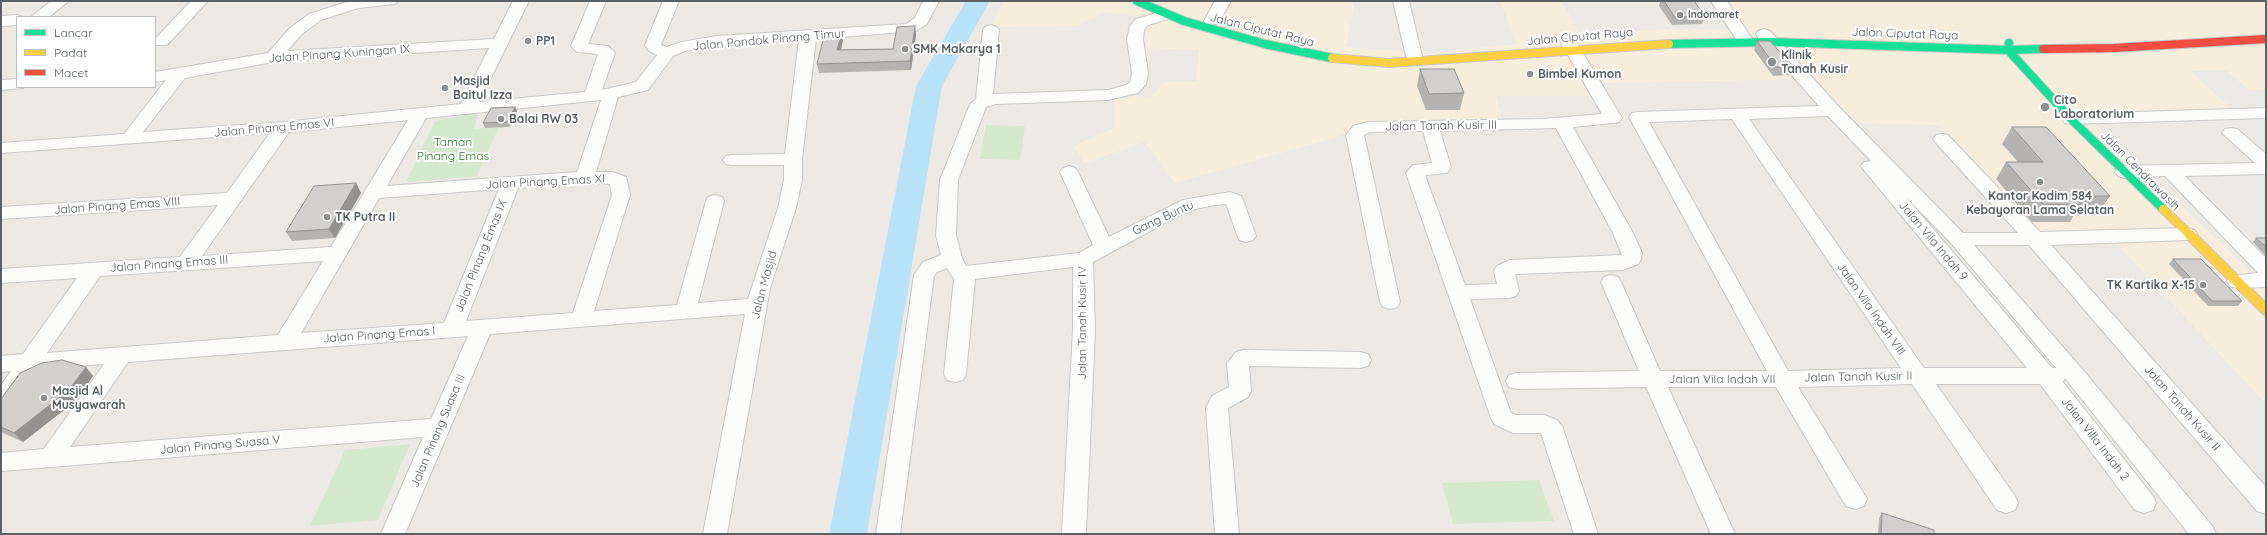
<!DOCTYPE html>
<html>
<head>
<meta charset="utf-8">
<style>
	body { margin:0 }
	#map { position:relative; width:2267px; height:535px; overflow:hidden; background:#ece9e5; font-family:Quicksand,sans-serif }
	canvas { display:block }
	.frame { position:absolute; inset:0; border:2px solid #5a6064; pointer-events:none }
	.legend { position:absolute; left:16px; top:16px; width:140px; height:72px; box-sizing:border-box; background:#fff; border:1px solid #bdbfc1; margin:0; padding:5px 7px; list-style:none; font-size:12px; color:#5a6064 }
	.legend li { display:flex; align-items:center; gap:8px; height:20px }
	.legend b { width:20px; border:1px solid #bdbfc1 }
</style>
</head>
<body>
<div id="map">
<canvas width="2267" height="535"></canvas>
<div class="frame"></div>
<ul class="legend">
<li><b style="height:5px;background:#16e098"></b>Lancar</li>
<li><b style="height:5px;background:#ffcf43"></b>Padat</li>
<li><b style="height:5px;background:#f24e42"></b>Macet</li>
</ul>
</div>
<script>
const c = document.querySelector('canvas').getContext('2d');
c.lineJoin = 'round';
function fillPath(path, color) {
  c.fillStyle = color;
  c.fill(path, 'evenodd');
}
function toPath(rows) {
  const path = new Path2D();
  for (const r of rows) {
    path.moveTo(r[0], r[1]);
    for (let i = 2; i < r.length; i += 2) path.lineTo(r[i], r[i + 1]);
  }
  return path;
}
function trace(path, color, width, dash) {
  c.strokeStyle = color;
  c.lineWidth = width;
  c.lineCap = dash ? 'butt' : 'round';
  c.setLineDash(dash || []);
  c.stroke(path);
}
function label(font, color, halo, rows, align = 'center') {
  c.font = font + ' Quicksand,sans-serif';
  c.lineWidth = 4;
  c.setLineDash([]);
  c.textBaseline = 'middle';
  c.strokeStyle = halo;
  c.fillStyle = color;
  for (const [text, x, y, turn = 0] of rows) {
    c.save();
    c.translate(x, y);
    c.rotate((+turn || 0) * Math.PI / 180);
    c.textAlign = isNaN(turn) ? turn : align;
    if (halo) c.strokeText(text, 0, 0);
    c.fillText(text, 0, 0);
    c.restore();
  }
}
fillPath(toPath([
	[1004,1,1352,1,1354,7,1346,47,1429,53,1517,44,1500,1,1561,1,1581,35,1670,29,1748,30,1724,1,2266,1,2266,90,2250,90,2225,70,2190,71,2239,115,2090,119,2266,286,2266,404,2118,245,2041,245,1938,125,1855,123,1815,79,1602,83,1606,96,1496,96,1504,125,1362,124,1337,137,1175,183,1145,142,1084,163,1073,146,1115,128,1114,95,1151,97,1164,82,1196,81,1199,50,1146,48,1145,18,1105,12,1077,26,990,27]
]), '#f6eddd');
fillPath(toPath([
	[479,112,474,129,499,127,477,176,406,182,435,121],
	[986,125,1025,126,1020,160,980,159],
	[410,444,378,520,310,526,345,450],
	[1539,480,1554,521,1453,524,1442,483]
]), '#d4e8ce');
fillPath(toPath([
	[966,1,990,1,942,86,867,534,829,534,916,86,966,1]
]), '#b8e3f7');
const street = toPath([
	[51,1,69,1,49,17,31,17,51,1],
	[191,1,208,1,167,45,155,45,155,39,191,1],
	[350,1,398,1,395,4,358,8,321,20,302,34,287,51,494,39,513,1,529,1,479,102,585,92,598,54,577,52,571,46,590,1,606,1,588,44,608,46,615,53,602,90,636,82,657,55,649,51,645,45,663,1,679,1,661,45,667,47,681,42,717,36,906,24,915,18,923,1,939,1,927,24,916,31,816,39,802,159,802,180,796,208,770,288,727,534,703,534,745,314,490,334,405,534,381,534,423,437,1,471,1,453,44,449,104,364,36,369,9,408,1,410,1,385,11,371,1,372,1,356,23,354,77,278,1,283,1,269,180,257,218,205,1,219,1,207,227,193,270,133,1,153,1,143,124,134,166,80,155,82,155,72,268,53,290,28,309,14,350,1],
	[799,40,785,154,732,155,726,156,723,160,726,164,732,165,784,165,784,180,778,208,748,299,698,303,724,201,722,197,715,195,708,197,706,201,677,305,594,311,630,195,626,177,613,172,596,172,618,97,648,90,673,56,685,51,717,46,799,40],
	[489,48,461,104,283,122,143,132,185,78,273,62,489,48],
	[601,100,577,172,387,186,426,118,601,100],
	[408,120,331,247,202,256,289,132,408,120],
	[585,183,610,184,612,195,573,313,466,321,518,188,585,183],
	[499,189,444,323,301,333,379,198,499,189],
	[323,261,278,335,47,353,100,276,323,261],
	[468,336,431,419,70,447,128,362,468,336],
	[1215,1,1231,1,1218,24,1206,24,1204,21,1215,1],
	[1393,1,1409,1,1422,56,1420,59,1414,61,1408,59,1406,56,1393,1],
	[1711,1,1727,1,1754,42,1752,45,1740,45,1711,1],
	[1167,10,1172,12,1175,15,1172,18,1148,25,1144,30,1143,39,1148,73,1146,84,1138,93,1108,100,996,104,986,107,958,180,956,235,962,258,966,266,1079,253,1093,245,1060,172,1063,168,1069,166,1075,168,1078,172,1109,237,1183,200,1230,192,1241,196,1243,200,1256,236,1253,240,1246,242,1239,240,1226,204,1215,205,1195,209,1178,216,1093,262,1095,330,1086,534,1062,534,1073,330,1073,267,975,279,966,374,963,380,955,382,947,380,944,374,954,279,947,268,937,272,934,276,900,534,876,534,914,275,923,262,941,255,936,235,940,180,970,104,976,99,983,30,985,27,991,25,997,27,999,30,993,94,1108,90,1126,85,1130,82,1132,73,1127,39,1130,26,1136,19,1167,10],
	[17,15,23,17,17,17,17,25,1,26,1,16,17,15],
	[1764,29,1770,31,1839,107,1963,233,2018,233,1936,143,1933,139,1936,135,1942,134,1948,135,2040,232,2187,228,2194,230,2197,234,2194,238,2187,240,2051,245,2266,487,2266,514,2257,511,2029,245,1974,245,2083,370,2213,527,2216,534,2189,534,2065,378,2063,382,2153,496,2156,503,2153,510,2144,513,2135,510,2040,384,1936,384,2015,496,2018,503,2015,510,2006,513,1997,510,1912,384,1798,387,1867,499,1864,506,1855,509,1846,506,1776,387,1668,387,1735,534,1711,534,1646,387,1517,389,1509,387,1506,381,1509,375,1517,373,1639,371,1601,282,1604,277,1611,275,1618,277,1621,282,1660,371,1767,371,1629,117,1632,113,1638,112,1819,106,1758,37,1756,34,1758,31,1764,29],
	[1828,116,1871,161,1864,162,1861,166,1864,170,2027,368,1924,368,1749,119,1828,116],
	[1732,119,1901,368,1788,371,1649,122,1732,119],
	[1905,196,1951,243,2056,368,2052,368,1905,196],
	[1569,38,1575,40,1577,43,1622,118,1619,122,1613,123,1573,127,1633,233,1642,253,1641,259,1638,264,1623,270,1515,274,1519,291,1516,296,1509,298,1470,299,1511,413,1516,415,1544,415,1557,420,1562,426,1598,534,1574,534,1541,433,1513,433,1494,424,1491,418,1406,173,1413,165,1432,163,1423,131,1370,132,1364,135,1400,302,1397,307,1390,309,1383,307,1380,302,1346,135,1353,126,1368,122,1543,119,1602,114,1561,43,1563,40,1569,38],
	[1556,128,1613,233,1622,255,1510,260,1497,266,1494,271,1497,284,1465,285,1425,175,1447,173,1451,167,1440,131,1556,128],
	[17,79,17,87,23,88,1,90,1,80,17,79],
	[2266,108,2266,118,2071,124,2065,123,2062,119,2065,115,2071,114,2266,108],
	[2231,128,2237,129,2266,154,2266,174,2185,176,2266,258,2266,287,2237,288,2230,286,2227,281,2230,276,2258,273,2165,176,2124,178,2118,176,2115,172,2118,168,2124,166,2255,163,2222,133,2225,129,2231,128],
	[1244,350,1360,352,1368,354,1371,360,1368,366,1360,368,1249,366,1251,391,1248,397,1228,408,1239,534,1215,534,1206,408,1212,396,1229,387,1227,364,1236,352,1244,350]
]);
const fast = toPath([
	[1137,1,1184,21,1265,44,1332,58],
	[2009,43,2008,50,2071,119,2163,209],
	[1669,44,1771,42,2008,50,2043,49]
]);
const slowFar1 = toPath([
	[1332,58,1389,63,1669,44],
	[2163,209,2191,236]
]);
const slow = toPath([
	[2190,235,2266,310]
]);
const jam = toPath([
	[2043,49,2114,48,2266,39]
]);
trace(street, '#c8c8c8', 2);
trace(fast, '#c7c7c6', 10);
trace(slowFar1, '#c7c7c6', 10);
trace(slow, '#c7c7c6', 12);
trace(jam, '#c7c7c6', 10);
fillPath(street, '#fcfcfb');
trace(fast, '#16e098', 8);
trace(slowFar1, '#ffcf43', 8);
trace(slow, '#ffcf43', 10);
trace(jam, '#f24e42', 8);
fillPath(toPath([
	[1660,1,1694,1,1705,16,1702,24,1672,25,1659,6],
	[915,26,916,35,911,70,819,73,817,64,842,32,843,40,841,50,893,49],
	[1757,41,1794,67,1790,75,1773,76,1754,50],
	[1420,69,1464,93,1460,110,1426,110,1417,86],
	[515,107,517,111,509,127,485,128,483,123],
	[2012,127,2110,196,2098,213,2075,213,2070,222,2032,222,1996,179,2006,162,2018,162,2002,144],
	[356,183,361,193,335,238,292,241,286,232],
	[2256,238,2266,238,2266,256,2253,242],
	[2173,259,2242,301,2238,306,2208,306,2169,264],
	[93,376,77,400,23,442,1,432,1,399],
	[1882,513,1934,534,1878,534,1879,518]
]), '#b5b3b1');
fillPath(toPath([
	[915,26,916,35,911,70,910,61],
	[842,32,843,40,839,59,837,50],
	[515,107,517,111,509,127,507,122],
	[356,183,361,193,335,238,329,229],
	[86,367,93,376,77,400,23,442,14,433]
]), '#939290');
const building = toPath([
	[1664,1,1694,1,1705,16,1675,17,1664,1],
	[915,26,910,61,817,64,825,32,842,32,837,50,893,49,897,27,915,26],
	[1757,41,1770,41,1794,67,1776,67,1757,41],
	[1420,69,1454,69,1464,93,1429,94,1420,69],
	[515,107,507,122,483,123,491,108,515,107],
	[2012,127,2046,127,2110,196,2073,196,2081,204,2043,204,2006,162,2043,162,2012,127],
	[356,183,329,229,286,232,314,186,356,183],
	[2256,238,2266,238,2266,247,2256,238],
	[2173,259,2201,259,2242,301,2212,301,2173,259],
	[62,360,86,367,69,390,14,433,1,427,1,399,20,373,42,363,62,360],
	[1882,513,1934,530,1934,534,1881,534,1882,513]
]);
fillPath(building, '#d2d0ce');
trace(building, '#939290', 1);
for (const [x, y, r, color] of [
	[1680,15,4,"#8d9091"],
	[528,41,4,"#8d9091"],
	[905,49,4,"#8d9091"],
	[1772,62,5,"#8d9091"],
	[1530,74,4,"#8d9091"],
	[445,88,4,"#8d9091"],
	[2045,107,5,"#8d9091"],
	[501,119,4,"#8d9091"],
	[2040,182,4,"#8d9091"],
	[327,217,4,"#8d9091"],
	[2203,285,4,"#8d9091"],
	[44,398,4,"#8d9091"]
]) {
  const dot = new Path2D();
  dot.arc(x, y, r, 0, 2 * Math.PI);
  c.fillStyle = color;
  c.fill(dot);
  trace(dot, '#fff', 1.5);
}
label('bold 10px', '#5a6064', '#fff', [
	["Indomaret",1688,15]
], 'left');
label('12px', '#5a6064', '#fff', [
	["Jalan Ciputat Raya",1262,30,14],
	["Jalan Ciputat Raya",1905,34,2],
	["Jalan Ciputat Raya",1580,37,-5],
	["Jalan Pondok Pinang Timur",769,40,-5],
	["Jalan Pinang Kuningan IX",339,54,-4],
	["Jalan Tanah Kusir III",1441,126,-1],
	["Jalan Pinang Emas VI",274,128,-5],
	["Jalan Cendrawasih",2140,171,45],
	["Jalan Pinang Emas XI",545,182,-3],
	["Jalan Pinang Emas VIII",117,206,-4],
	["Gang Buntu",1163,218,-25],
	["Jalan Vila Indah 9",1933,241,50],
	["Jalan Pinang Emas IX",481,256,-68],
	["Jalan Pinang Emas III",169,264,-4],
	["Jalan Masjid",764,285,-75],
	["Jalan Vila Indah VIII",1871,309,55],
	["Jalan Tanah Kusir IV",1082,323,-90],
	["Jalan Pinang Emas I",379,335,-4],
	["Jalan Tanah Kusir II",1858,377,-1],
	["Jalan Vila Indah VII",1722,379],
	["Jalan Tanah Kusir II",2182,408,49],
	["Jalan Pinang Suasa III",438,431,-67],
	["Jalan Villa Indah 2",2095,439,52],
	["Jalan Pinang Suasa V",220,445,-5]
]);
label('bold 12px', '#5a6064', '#fff', [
	["PP1",536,41],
	["SMK Makarya 1",913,49],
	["Klinik",1781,55],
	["Tanah Kusir",1781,69],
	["Bimbel Kumon",1538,74],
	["Masjid",453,81],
	["Baitul Izza",453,95],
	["Cito",2054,100],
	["Laboratorium",2054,114],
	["Balai RW 03",509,119],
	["Kantor Kodim 584",2040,196,"center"],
	["Kebayoran Lama Selatan",2040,210,"center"],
	["TK Putra II",335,217],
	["TK Kartika X-15",2195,285,"right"],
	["Masjid Al",52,391],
	["Musyawarah",52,405]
], 'left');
label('12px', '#31822c', '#fff', [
	["Taman",453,142],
	["Pinang Emas",453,156]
]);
</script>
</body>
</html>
